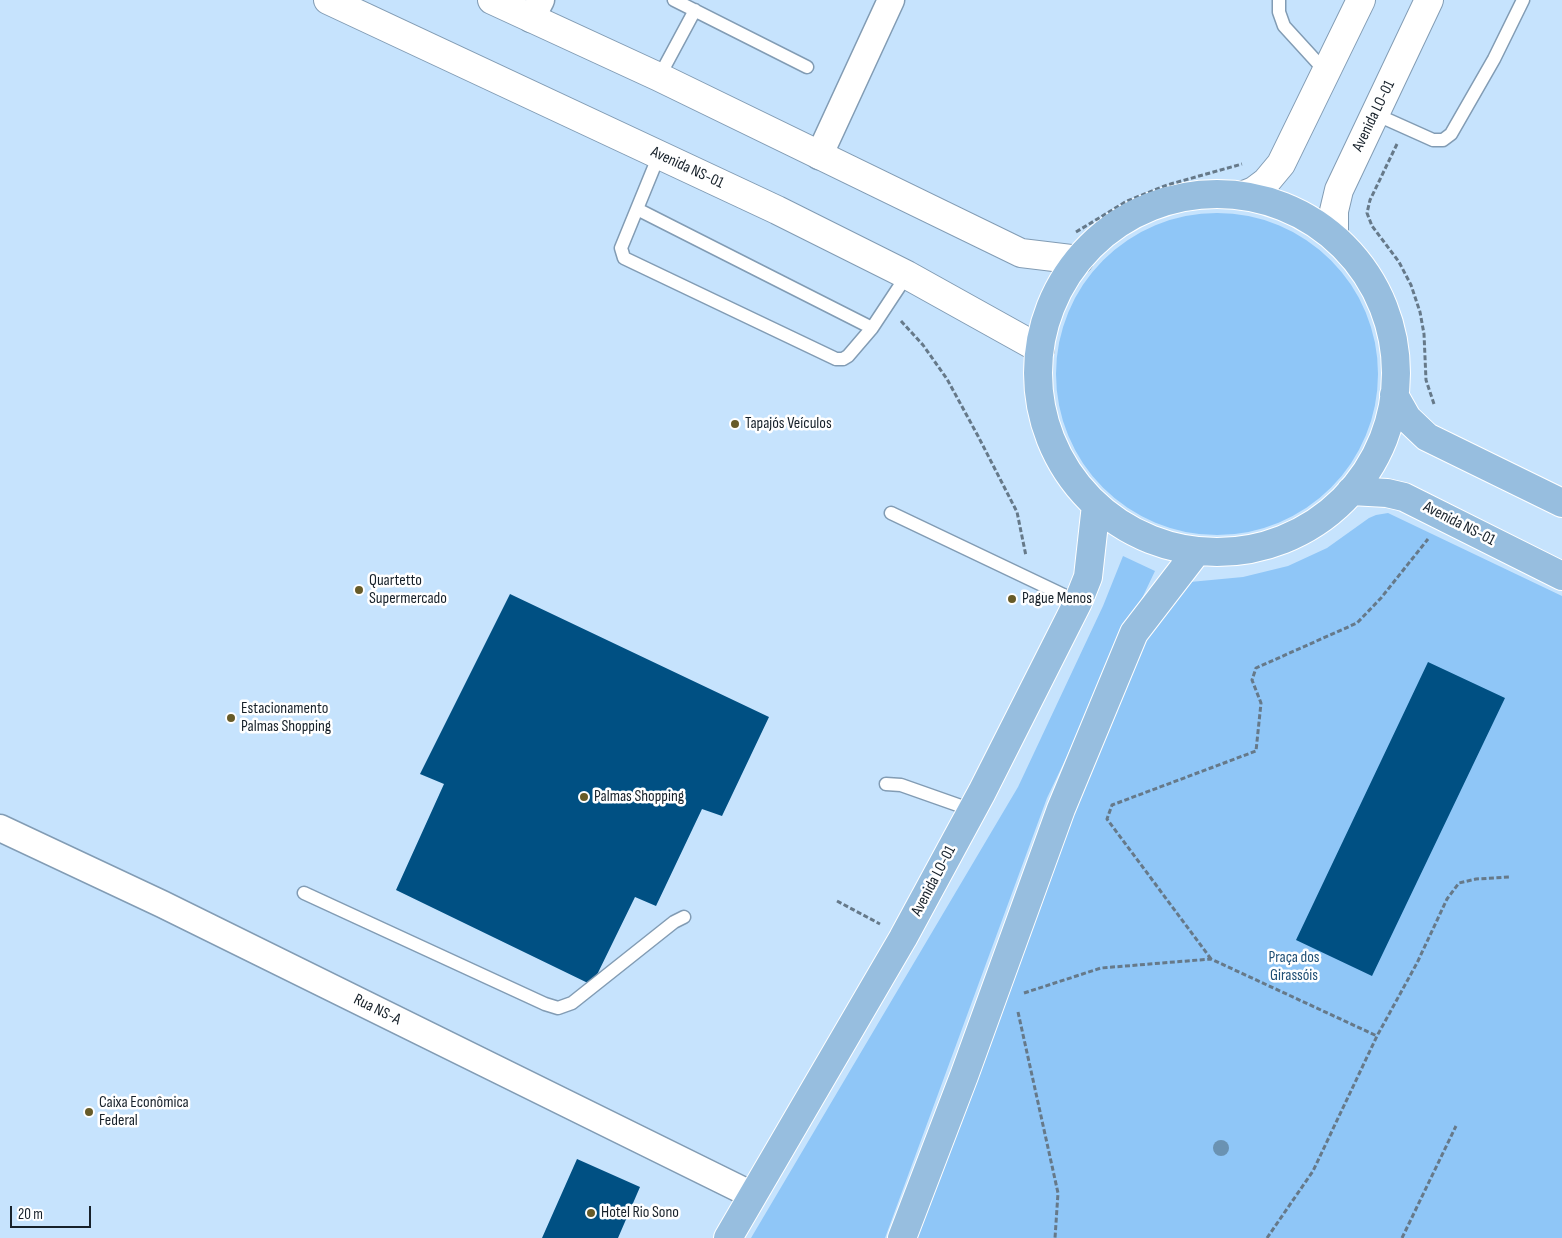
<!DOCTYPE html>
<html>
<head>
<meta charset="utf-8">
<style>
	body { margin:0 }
	#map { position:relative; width:1562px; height:1238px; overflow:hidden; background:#c6e3fd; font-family:"Sofia Sans Condensed",sans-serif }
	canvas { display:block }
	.scale { position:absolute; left:10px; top:1206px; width:81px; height:22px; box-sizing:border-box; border:2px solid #17212a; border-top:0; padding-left:6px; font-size:15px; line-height:18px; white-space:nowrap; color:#17212a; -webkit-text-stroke:4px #fff; paint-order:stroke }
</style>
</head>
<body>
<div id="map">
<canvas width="1562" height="1238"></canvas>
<div class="scale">20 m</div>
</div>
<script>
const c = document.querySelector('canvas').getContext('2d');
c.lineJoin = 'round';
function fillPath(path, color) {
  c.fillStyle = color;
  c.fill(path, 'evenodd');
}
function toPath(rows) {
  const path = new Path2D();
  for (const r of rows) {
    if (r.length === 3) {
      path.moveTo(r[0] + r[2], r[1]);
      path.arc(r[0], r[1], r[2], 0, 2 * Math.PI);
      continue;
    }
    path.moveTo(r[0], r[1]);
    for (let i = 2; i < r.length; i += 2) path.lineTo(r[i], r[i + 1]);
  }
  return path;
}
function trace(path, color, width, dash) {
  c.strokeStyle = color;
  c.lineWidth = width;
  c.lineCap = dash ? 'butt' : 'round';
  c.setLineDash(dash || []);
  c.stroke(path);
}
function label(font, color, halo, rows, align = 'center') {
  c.font = font + ' "Sofia Sans Condensed",sans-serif';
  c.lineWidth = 5;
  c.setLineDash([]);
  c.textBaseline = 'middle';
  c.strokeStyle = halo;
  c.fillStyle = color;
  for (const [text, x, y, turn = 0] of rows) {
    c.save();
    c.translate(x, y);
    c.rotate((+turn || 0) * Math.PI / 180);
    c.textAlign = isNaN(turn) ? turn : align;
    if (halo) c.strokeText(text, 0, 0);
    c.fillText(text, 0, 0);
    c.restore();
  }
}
fillPath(toPath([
	[1217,374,161],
	[1388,513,1562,596,1562,1238,912,1238,1105,724,1164,604,1190,582,1243,577,1288,566,1327,548,1369,518,1376,515],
	[1123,556,1155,571,1047,798,885,1238,751,1238,1018,787,1103,606]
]), '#8fc6f7');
fillPath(toPath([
	[510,594,769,717,722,816,702,809,656,906,635,897,592,985,396,890,444,784,420,774],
	[1428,662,1505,698,1372,976,1296,940],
	[577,1159,640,1187,618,1238,542,1238]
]), '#005083');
const lane = toPath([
	[674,0,807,67],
	[1279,0,1279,12,1284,26,1326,72],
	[659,77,695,10],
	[1375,114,1433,140,1443,140,1451,134,1494,59,1523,0],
	[659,155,621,248,624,258,836,359,843,359,848,356,872,328,907,275],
	[637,209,872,328],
	[891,513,1078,602],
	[886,784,901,785,972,810],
	[304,893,545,1004,558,1008,572,1003,674,922,684,917]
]);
const street = toPath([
	[531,19,541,0],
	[819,156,891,0],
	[0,828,162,904,752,1195]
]);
const secondary = toPath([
	[328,0,777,210,907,275,1040,349],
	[492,0,659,77,1021,253,1079,260],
	[1244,195,1254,191,1266,182,1281,164,1361,0],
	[1334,236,1334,211,1339,190,1429,0]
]);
const primary = toPath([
	[1217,373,179],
	[1394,395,1407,418,1427,437,1562,503],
	[1351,491,1387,493,1404,497,1562,576],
	[728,1238,903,938,982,792,1078,602,1088,577,1096,505],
	[902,1238,964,1076,1061,809,1134,633,1197,551]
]);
trace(lane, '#829cb4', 15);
trace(street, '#829cb4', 29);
trace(secondary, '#829cb4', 30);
trace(primary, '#fff', 30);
trace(toPath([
	[1397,144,1370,200,1367,213,1372,226,1399,262,1411,285,1420,312,1424,334,1426,380,1434,404],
	[1076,232,1127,201,1167,185,1242,164],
	[901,321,923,345,947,379,978,436,1017,512,1026,556],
	[837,901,880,924],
	[1211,959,1107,819,1112,805,1256,751,1261,703,1252,680,1256,668,1357,623,1381,598,1428,539],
	[1024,993,1101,968,1211,959,1377,1036],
	[1018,1012,1058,1193,1055,1238],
	[1267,1238,1313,1171,1377,1036,1417,963,1447,899,1459,883,1476,879,1510,877],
	[1402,1238,1456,1126]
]), '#667989', 3, [5, 2.5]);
trace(lane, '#fff', 12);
trace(street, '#fff', 26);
trace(secondary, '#fff', 28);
trace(primary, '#97bedf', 28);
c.fillStyle = '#6a92b2';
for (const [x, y] of [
	[1221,1148]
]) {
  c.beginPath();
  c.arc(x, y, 8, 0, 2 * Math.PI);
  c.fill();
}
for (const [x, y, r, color] of [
	[735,424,5,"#675b28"],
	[359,590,5,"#675b28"],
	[1012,599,5,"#675b28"],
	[231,718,5,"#675b28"],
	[584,797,5,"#675b28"],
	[89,1112,5,"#675b28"],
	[591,1213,5,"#675b28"]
]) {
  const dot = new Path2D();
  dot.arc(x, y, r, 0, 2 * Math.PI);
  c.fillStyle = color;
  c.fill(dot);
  trace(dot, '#fff', 2);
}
label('16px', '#17212a', '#fff', [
	["Avenida LO-01",1374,116,-64],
	["Avenida NS-01",687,168,25],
	["Avenida NS-01",1459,524,27],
	["Avenida LO-01",934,881,-62],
	["Rua NS-A",377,1010,26]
]);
label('16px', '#17212a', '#fff', [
	["Tapajós Veículos",745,424],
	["Quartetto",369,581],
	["Supermercado",369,599],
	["Pague Menos",1022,599],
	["Estacionamento",241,709],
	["Palmas Shopping",241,727],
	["Palmas Shopping",594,797],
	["Caixa Econômica",99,1103],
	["Federal",99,1121],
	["Hotel Rio Sono",601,1213]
], 'left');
label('16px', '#1f4f75', '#fff', [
	["Praça dos",1294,958],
	["Girassóis",1294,976]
]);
</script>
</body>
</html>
